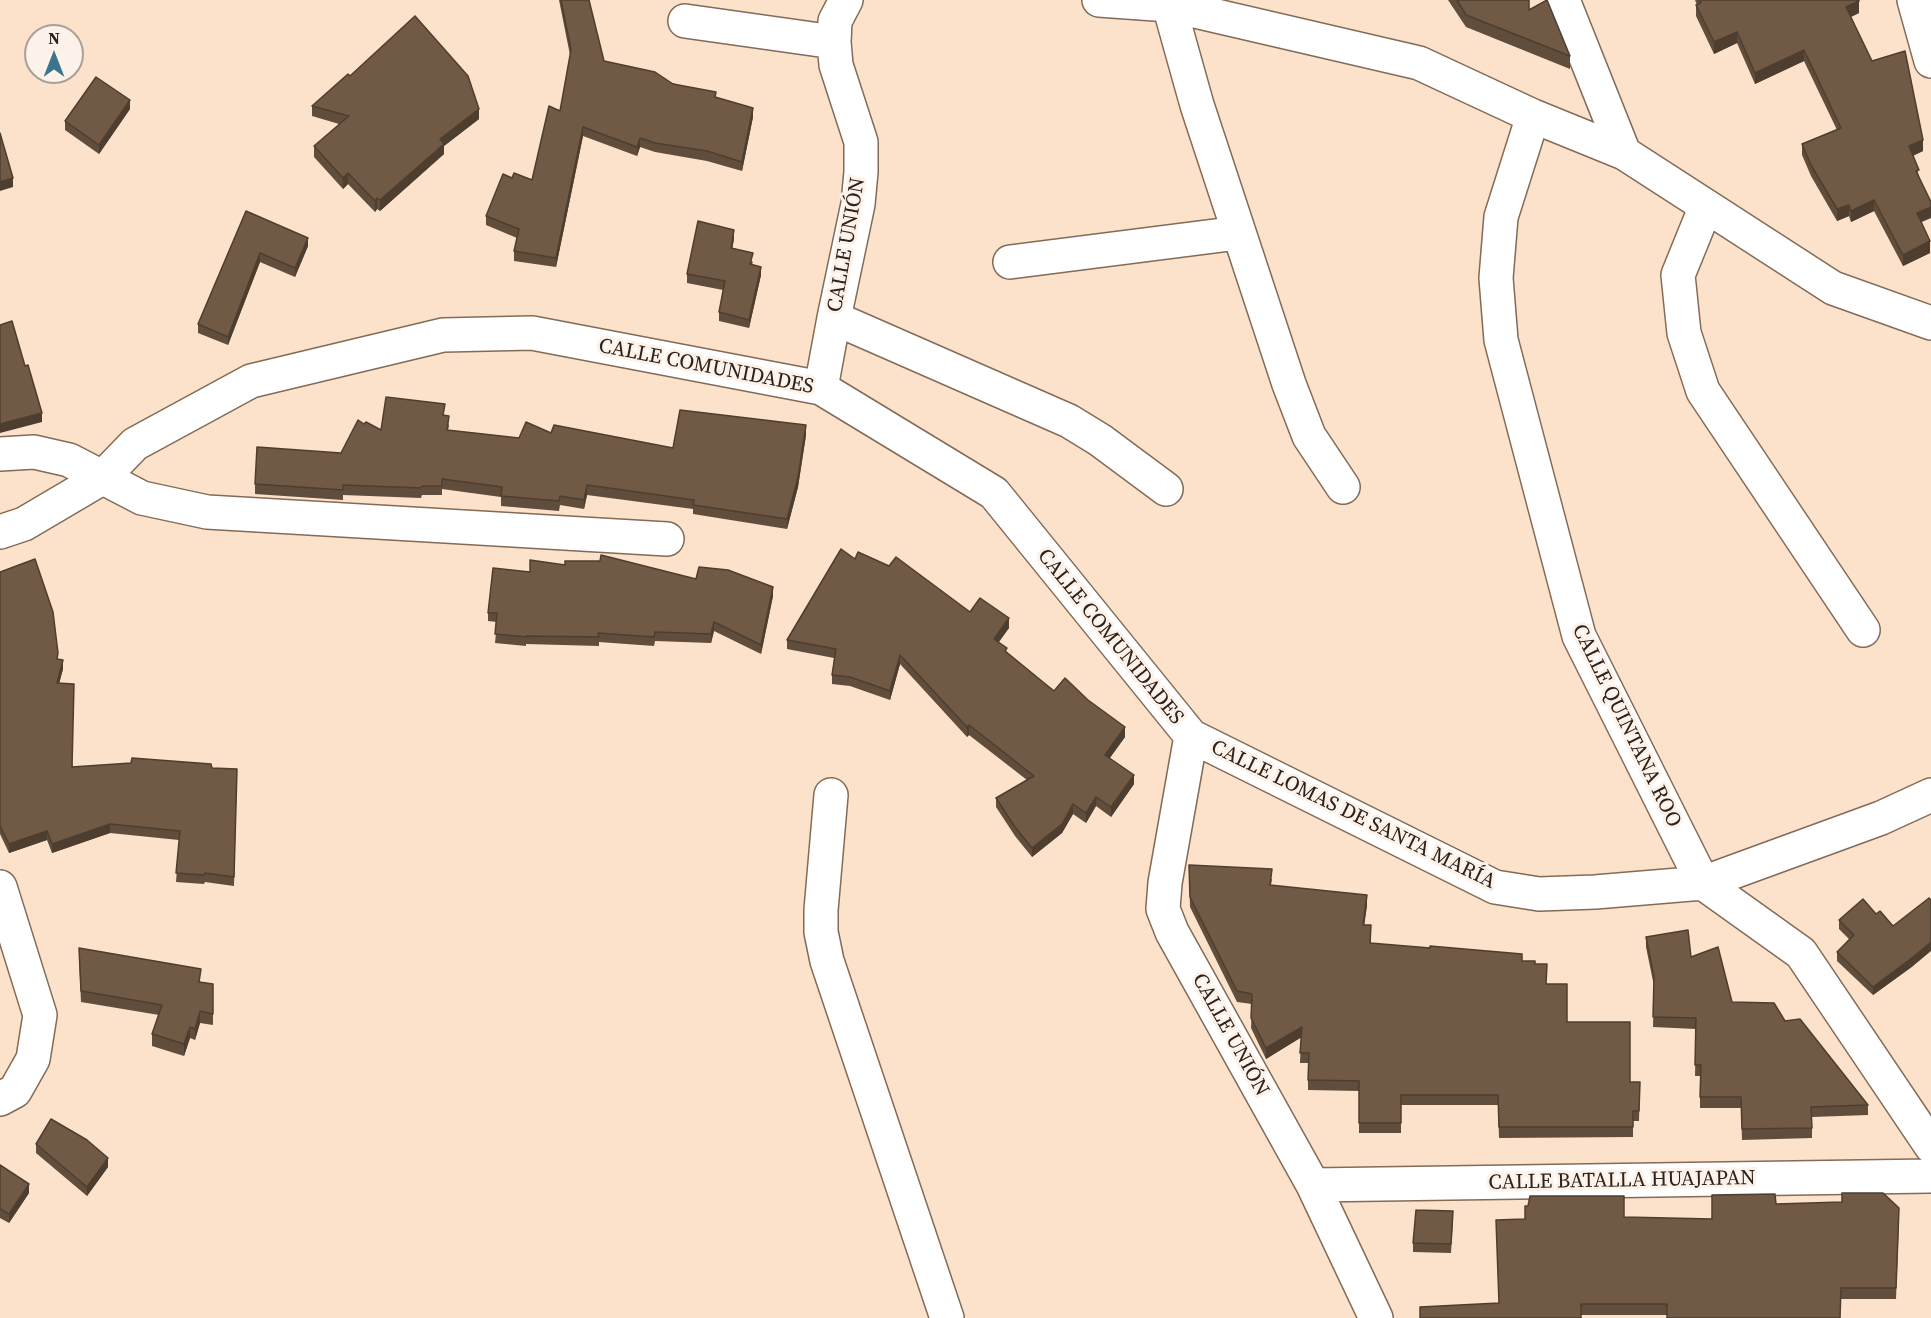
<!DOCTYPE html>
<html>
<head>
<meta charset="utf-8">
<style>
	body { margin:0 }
	#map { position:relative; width:1931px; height:1318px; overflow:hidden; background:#fce1cb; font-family:"Source Serif 4",serif }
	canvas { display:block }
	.north { position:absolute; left:24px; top:24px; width:60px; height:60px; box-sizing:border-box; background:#fdf2e9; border:2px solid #a99f96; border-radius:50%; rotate:0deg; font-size:16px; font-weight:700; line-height:24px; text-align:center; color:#2c221a }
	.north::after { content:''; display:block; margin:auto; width:21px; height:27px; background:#3b748d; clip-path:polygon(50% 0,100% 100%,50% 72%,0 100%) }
</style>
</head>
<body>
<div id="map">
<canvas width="1931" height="1318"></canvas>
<div class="north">N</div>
</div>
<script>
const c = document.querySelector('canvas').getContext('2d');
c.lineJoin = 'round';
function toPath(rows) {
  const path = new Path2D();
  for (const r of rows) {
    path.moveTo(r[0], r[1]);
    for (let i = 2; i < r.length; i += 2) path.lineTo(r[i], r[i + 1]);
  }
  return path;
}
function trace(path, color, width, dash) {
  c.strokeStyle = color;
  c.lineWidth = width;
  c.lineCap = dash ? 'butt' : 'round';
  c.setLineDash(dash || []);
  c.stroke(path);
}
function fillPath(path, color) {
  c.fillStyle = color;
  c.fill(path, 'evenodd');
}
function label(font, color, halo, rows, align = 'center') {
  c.font = font + ' "Source Serif 4",serif';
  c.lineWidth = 6;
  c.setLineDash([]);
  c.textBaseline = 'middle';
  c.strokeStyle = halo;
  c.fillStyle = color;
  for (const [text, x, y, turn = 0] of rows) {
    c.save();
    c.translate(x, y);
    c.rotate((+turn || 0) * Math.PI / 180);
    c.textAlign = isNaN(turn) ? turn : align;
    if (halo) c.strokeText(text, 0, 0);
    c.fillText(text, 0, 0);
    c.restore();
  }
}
const street = toPath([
	[1099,0,1169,5,1419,63,1533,116,1624,153,1833,288,1931,323],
	[1170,0,1169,5,1197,105,1289,384,1309,436,1343,487],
	[1563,0,1624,153],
	[1914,0,1931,61],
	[685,21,834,42],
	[1533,116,1501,217,1496,278,1501,340,1579,636,1703,883,1801,953,1931,1146],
	[1706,206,1678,275,1684,333,1703,391,1863,630],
	[1010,262,1238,233],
	[834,318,1069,421,1100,440,1166,489],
	[821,388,834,318,858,204,861,172,861,142,836,65,834,42,835,21,846,0],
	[0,454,34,452,69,460,142,498,207,512,667,539],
	[0,532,24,524,102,478,135,444,251,381,443,335,532,333,821,388,994,493,1191,736,1495,887,1539,894,1595,892,1703,883,1881,818,1931,795],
	[1191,736,1165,883,1163,909,1172,932,1313,1185,1376,1318],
	[831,795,821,910,821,932,827,961,947,1318],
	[0,887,40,1015,33,1059,15,1091,0,1099],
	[1313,1185,1931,1176]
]);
trace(street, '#826b57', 36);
trace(street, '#fff', 33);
fillPath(toPath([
	[559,0,589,0,604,61,716,97,753,117,742,171,707,161,655,152,640,147,637,156,583,136,556,267,514,261,514,251,517,238,486,225,486,216,512,178,532,180,560,111,570,55],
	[1448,0,1529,0,1529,10,1570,56,1570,69,1466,27],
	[1695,0,1859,0,1859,13,1851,17,1872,61,1923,151,1913,156,1919,176,1921,222,1930,253,1903,266,1874,211,1851,222,1849,216,1837,221,1811,176,1802,155,1802,144,1837,130,1804,61,1755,84,1737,43,1714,54,1696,16,1696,5,1697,5],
	[350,76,479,119,444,146,444,154,380,211,377,209,375,212,348,184,343,189,314,157,314,146,339,124,312,116,312,106],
	[130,109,99,154,65,130,65,121],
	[246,211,308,246,295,277,260,262,228,345,198,333,198,324],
	[734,239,732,248,753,262,752,264,761,275,749,328,719,321,719,312,723,290,687,283,687,274],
	[445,415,449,426,448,430,519,438,551,433,673,448,806,435,798,487,787,529,693,514,693,509,587,495,584,509,560,505,559,511,501,506,501,497,442,489,442,495,422,495,421,498,343,495,343,500,255,494,255,484,341,453,364,424,381,430],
	[855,559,970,612,1009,628,998,642,1007,652,1054,691,1125,737,1110,758,1134,784,1111,817,1096,806,1086,823,1073,814,1062,833,1032,857,1015,836,996,807,996,798,1027,780,969,735,967,737,900,664,890,700,850,686,832,684,832,675,834,658,787,649,787,640],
	[0,572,58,659,63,669,59,683,73,767,237,769,234,886,205,882,204,884,176,882,179,840,110,833,52,853,47,840,9,853,0,834],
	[530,572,696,579,773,596,761,654,714,631,711,643,655,641,654,646,599,642,599,646,526,644,526,646,495,643,497,622,488,621,488,613],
	[1189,865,1272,879,1271,885,1367,905,1364,925,1371,936,1371,943,1522,961,1535,964,1567,1022,1630,1082,1640,1082,1639,1121,1633,1121,1633,1137,1499,1138,1498,1105,1401,1105,1401,1133,1359,1133,1359,1091,1308,1090,1308,1063,1300,1063,1301,1037,1266,1059,1251,1028,1252,1004,1237,1002,1190,907],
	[1839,920,1913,966,1873,995,1837,961,1837,952,1849,939,1839,929],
	[1646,937,1691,957,1732,1002,1785,1021,1868,1105,1868,1115,1812,1117,1812,1138,1742,1140,1741,1108,1700,1108,1700,1076,1695,1076,1696,1029,1653,1027,1654,986,1646,947],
	[79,959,213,984,213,1025,200,1023,195,1040,190,1038,184,1056,152,1046,152,1034,159,1015,81,1002],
	[36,1144,108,1167,87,1196,36,1153],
	[0,1165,29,1193,9,1223,0,1218],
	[1776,1204,1899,1219,1896,1299,1841,1299,1667,1315,1581,1315,1498,1303,1624,1217,1712,1219],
	[1453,1220,1451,1253,1413,1252,1413,1243]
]), '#604d3b');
fillPath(toPath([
	[1859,1,1859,13,1846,19,1846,7],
	[1737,32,1737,43,1714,54,1714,42],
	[1804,50,1804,61,1755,84,1755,73],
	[130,100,130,109,99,154,99,145],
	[753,108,753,117,742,171,742,162],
	[479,109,479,119,444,146,444,154,380,211,380,200,440,139],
	[583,127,583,136,556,267,556,258],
	[640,138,640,147,637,156,637,147],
	[1923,140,1923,151,1909,157,1909,146],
	[348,173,348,184,343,189,343,178],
	[13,178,13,187,0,191,0,182],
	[377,198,377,209,375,212,375,201],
	[1874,200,1874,211,1851,222,1851,211],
	[1849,205,1849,216,1837,221,1837,209],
	[1931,207,1931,218,1917,224,1917,213],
	[734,230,734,239,731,257,731,248],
	[308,238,308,246,295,277,295,268],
	[1930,241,1930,253,1903,266,1903,255],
	[260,253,260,262,228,345,228,337],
	[761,267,761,275,749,328,749,320],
	[42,413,42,422,0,433,0,424],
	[806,425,806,435,798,487,787,529,787,519],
	[587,485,587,495,584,509,584,500],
	[773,587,773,596,761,654,761,645],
	[1009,618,1009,628,994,649,994,639],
	[714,622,714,631,711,643,711,634],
	[900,655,900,664,890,700,890,691],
	[63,660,63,669,57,692,57,683],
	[969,725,969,735,967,737,967,727],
	[1125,727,1125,737,1105,764,1105,755],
	[1134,775,1134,784,1111,817,1111,807],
	[1096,797,1096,806,1086,823,1086,813],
	[1073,804,1073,814,1062,833,1032,857,1032,848],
	[110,824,110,833,52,853,52,844],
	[47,831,47,840,9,853,9,844],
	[1367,895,1367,905,1363,935,1363,925],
	[1931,942,1931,951,1913,966,1873,995,1873,987],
	[200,1011,200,1023,195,1040,195,1029],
	[190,1027,190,1038,184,1056,184,1044],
	[1302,1027,1302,1037,1266,1059,1266,1048],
	[108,1158,108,1167,87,1196,87,1187],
	[29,1184,29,1193,9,1223,9,1214]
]), '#4e3e30');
const building = toPath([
	[561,0,589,0,604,61,655,72,673,84,716,92,715,97,753,108,742,162,707,151,655,143,640,138,637,147,583,127,556,258,514,251,519,229,486,216,503,174,512,178,514,173,532,180,549,106,560,111,571,50,561,0],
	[1457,0,1529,0,1529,10,1547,0,1570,56,1466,15,1457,0],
	[1700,0,1859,0,1859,1,1846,7,1872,61,1905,51,1923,140,1909,146,1919,170,1916,171,1931,202,1931,207,1917,213,1930,241,1903,255,1874,200,1851,211,1849,205,1837,209,1811,165,1802,144,1841,128,1804,50,1755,73,1737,32,1714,42,1696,5,1701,3,1700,0],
	[415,16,468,76,479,109,440,139,444,144,380,200,377,198,375,201,348,173,343,178,314,146,349,116,312,106,348,74,350,76,415,16],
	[96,77,130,100,99,145,65,121,96,77],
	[0,133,13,178,0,182,0,133],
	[246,211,308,238,295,268,260,253,228,337,198,324,246,211],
	[698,221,734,230,731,248,753,253,750,264,761,267,749,320,719,312,725,281,687,274,698,221],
	[12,321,25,366,28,365,42,413,0,424,0,325,12,321],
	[386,397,445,404,443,415,449,416,447,430,519,438,526,422,551,433,554,425,673,448,680,410,806,425,798,477,787,519,693,505,694,500,587,485,584,500,560,496,559,501,501,496,502,487,442,479,442,486,422,486,421,488,343,485,343,490,255,484,257,447,341,453,358,420,364,424,366,422,381,430,386,397],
	[841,549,855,559,858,552,889,566,896,557,970,612,980,598,1009,618,994,639,1007,648,1005,651,1054,691,1065,678,1088,700,1125,727,1105,755,1134,775,1111,807,1096,797,1086,813,1073,804,1062,824,1032,848,1015,827,996,798,1034,776,969,725,967,727,900,655,890,691,850,677,832,675,836,649,787,640,841,549],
	[601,555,696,579,699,567,728,570,773,587,761,645,714,622,711,634,655,632,654,637,598,633,599,637,526,636,526,637,495,634,497,613,488,613,493,568,530,572,530,560,565,565,565,561,600,561,601,555],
	[35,559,53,612,58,653,57,659,63,660,57,683,74,684,72,767,131,763,132,758,211,764,212,768,237,769,234,877,205,873,204,875,176,873,180,831,110,824,52,844,47,831,9,844,0,826,0,572,35,559],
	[1189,865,1272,869,1270,885,1367,895,1363,925,1371,925,1370,943,1430,948,1430,946,1522,954,1522,961,1535,961,1535,964,1547,964,1546,984,1567,984,1567,1022,1630,1022,1630,1082,1640,1082,1639,1111,1633,1111,1633,1127,1499,1127,1498,1095,1401,1095,1401,1123,1359,1123,1359,1081,1308,1080,1309,1053,1300,1053,1302,1027,1266,1048,1251,1018,1252,994,1237,991,1190,897,1189,865],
	[1929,898,1931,900,1931,942,1913,957,1873,987,1837,952,1854,935,1839,920,1863,899,1876,914,1880,911,1893,926,1929,898],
	[1688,930,1691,957,1718,947,1732,1002,1774,1003,1785,1021,1800,1019,1868,1105,1811,1107,1812,1128,1742,1129,1741,1097,1700,1097,1701,1065,1695,1065,1696,1018,1653,1017,1654,977,1646,937,1688,930],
	[79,948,201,969,199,982,213,984,213,1014,200,1011,195,1029,190,1027,184,1044,152,1034,162,1005,81,991,79,948],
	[51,1119,87,1140,108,1158,87,1187,36,1144,51,1119],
	[0,1165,29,1184,9,1214,0,1209,0,1165],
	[1842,1193,1883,1193,1899,1208,1896,1288,1841,1288,1840,1318,1667,1318,1667,1304,1581,1304,1581,1318,1420,1318,1420,1307,1499,1303,1496,1220,1525,1219,1525,1206,1528,1206,1530,1196,1624,1196,1624,1217,1712,1219,1712,1195,1775,1194,1776,1204,1842,1202,1842,1193],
	[1416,1210,1453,1211,1451,1244,1413,1243,1416,1210]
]);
fillPath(building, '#705945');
trace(building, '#4e3e30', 1.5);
label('21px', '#2c221a', '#fdf2e9', [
	["CALLE UNIÓN",847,245,-80],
	["CALLE COMUNIDADES",706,367,11],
	["CALLE COMUNIDADES",1110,637,51],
	["CALLE QUINTANA ROO",1626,726,64],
	["CALLE LOMAS DE SANTA MARÍA",1353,815,26],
	["CALLE UNIÓN",1230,1035,61],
	["CALLE BATALLA HUAJAPAN",1622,1181,-1]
]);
</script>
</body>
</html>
